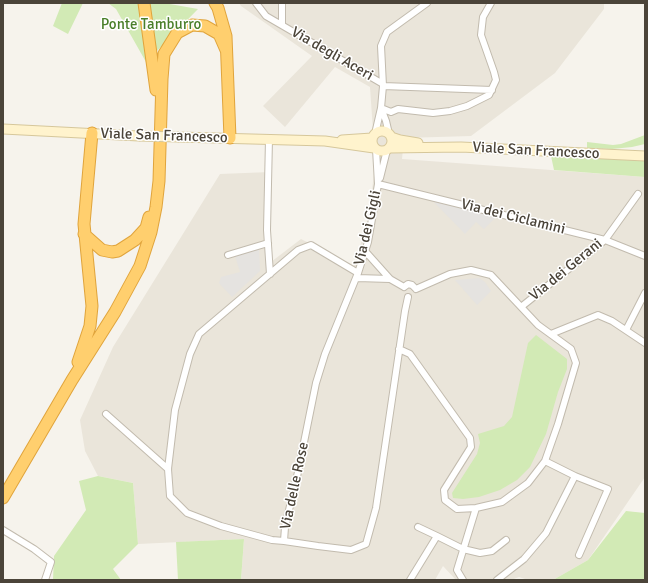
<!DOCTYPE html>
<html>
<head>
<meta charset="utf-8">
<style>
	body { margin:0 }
	#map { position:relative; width:648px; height:583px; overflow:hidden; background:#f6f3ec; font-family:Signika,sans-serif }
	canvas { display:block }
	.frame { position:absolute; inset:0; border:4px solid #4b4439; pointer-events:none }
</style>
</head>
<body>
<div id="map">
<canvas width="648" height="583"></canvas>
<div class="frame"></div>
</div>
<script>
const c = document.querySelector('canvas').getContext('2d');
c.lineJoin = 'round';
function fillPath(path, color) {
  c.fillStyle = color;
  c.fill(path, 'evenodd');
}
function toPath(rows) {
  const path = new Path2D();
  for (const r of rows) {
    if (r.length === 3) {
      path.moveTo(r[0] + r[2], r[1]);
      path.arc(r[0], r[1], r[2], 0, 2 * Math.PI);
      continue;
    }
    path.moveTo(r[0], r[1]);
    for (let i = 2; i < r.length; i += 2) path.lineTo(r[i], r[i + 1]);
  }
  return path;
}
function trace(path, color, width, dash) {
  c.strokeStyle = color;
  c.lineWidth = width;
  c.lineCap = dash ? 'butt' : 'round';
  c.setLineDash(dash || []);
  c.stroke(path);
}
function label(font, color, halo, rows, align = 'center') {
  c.font = font + ' Signika,sans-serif';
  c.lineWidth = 3;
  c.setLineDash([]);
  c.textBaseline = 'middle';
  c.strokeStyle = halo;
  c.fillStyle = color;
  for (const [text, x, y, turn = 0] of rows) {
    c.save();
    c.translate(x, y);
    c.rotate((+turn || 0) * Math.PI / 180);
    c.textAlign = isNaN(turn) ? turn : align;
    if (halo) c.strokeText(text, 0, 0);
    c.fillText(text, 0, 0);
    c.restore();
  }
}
fillPath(toPath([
	[239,3,604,3,604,9,555,73,471,136,404,138,402,159,645,177,645,477,588,560,553,580,528,580,519,577,511,580,456,580,443,566,435,580,241,580,244,539,138,544,133,483,98,476,85,451,80,420,113,347,220,174,270,172,271,262,301,239,354,266,370,214,375,160,370,87,335,67,285,127,263,106,312,56,241,6]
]), '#eae5da');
fillPath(toPath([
	[62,3,83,3,68,34,53,26],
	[108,3,164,3,198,9,146,62,116,9],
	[645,135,645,144,632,147,612,149,587,148,587,142,613,145,621,144],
	[551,156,645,160,645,177,554,170],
	[536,335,567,359,567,369,558,392,546,434,530,467,517,480,500,490,479,497,463,499,453,498,452,493,477,454,480,443,478,434,504,426,512,417,528,343],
	[98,476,133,483,138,544,113,569,121,580,53,580,54,556,86,510,79,481],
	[626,511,645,513,645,580,553,580,588,560],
	[244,539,241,580,178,580,176,542]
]), '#d2eab5');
fillPath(toPath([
	[432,200,497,216,484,229,476,222,465,234],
	[259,248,260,271,232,297,219,283,221,277,240,272,235,256],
	[479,278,485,282,491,291,477,305,455,280]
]), '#e5e3e0');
const street = toPath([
	[256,3,266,16,383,84],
	[282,3,282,25],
	[383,86,492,90],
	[381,108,391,112,398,109,433,113,450,111,467,106,489,95,496,80,494,72,481,35,483,17,491,3],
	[381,108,386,121,389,134],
	[375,134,381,108,383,86,381,46,387,32,427,3],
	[269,139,267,230,270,274],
	[376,149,378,184,368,242,358,273,325,354,316,383,298,472,285,527,284,541,318,546,351,550,366,544,376,508,405,311,408,297],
	[380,178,387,150],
	[378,184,605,240,645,256],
	[365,251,390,279,404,287],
	[228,255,268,243],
	[357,278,390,279],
	[404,287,408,284,412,285,416,289],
	[521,307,605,240,638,194],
	[626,330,645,293],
	[551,334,598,315,612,321,645,343],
	[399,349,410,354,470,438,471,447,444,490,445,500,457,509,476,508,502,502,528,483,545,461,558,424,576,363,571,349,538,325,491,275,471,270,450,274,416,289],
	[106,414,168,469],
	[575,476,608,489,579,555],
	[418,527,437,536],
	[3,530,34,549,51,562,45,580],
	[284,541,272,540,221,526,187,513,170,496,168,469,175,410,190,354,199,334,298,250,311,245,358,273],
	[410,580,437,536,463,549,480,553,492,551,506,540],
	[463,580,457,570,476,508],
	[497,580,524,559,546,533,575,476,545,461]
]);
const secondary = toPath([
	[3,129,139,136],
	[382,141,10],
	[179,137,325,141,374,148],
	[391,137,400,140,418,143],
	[342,140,372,138],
	[389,148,461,147,645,156]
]);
const highway = toPath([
	[144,3,156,90],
	[215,3,218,8,226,36,230,138],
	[84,234,102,250,112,252,118,251,135,240,146,228,149,217],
	[78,362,90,326,92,306,84,224,92,133],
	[3,498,72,380,115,312,140,266,151,232,156,207,159,181,162,79,164,54,177,33,192,25,205,26,219,34,226,50]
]);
trace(street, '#c2bbae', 8);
trace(secondary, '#d6c79b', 11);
trace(highway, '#e0a43c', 13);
trace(street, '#fff', 6);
trace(secondary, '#fff3cd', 9);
trace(highway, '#ffcf6e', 11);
const secondaryBridge = toPath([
	[139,136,179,137]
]);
trace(secondaryBridge, '#d6c79b', 11, []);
trace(secondaryBridge, '#fff3cd', 9);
label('15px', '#4a7f2a', '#fff', [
	["Ponte Tamburro",151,25]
]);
label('15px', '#4b4439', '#fff', [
	["Via degli Aceri",332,54,30],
	["Viale San Francesco",164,136,2],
	["Viale San Francesco",536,151,3],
	["Via dei Ciclamini",513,217,14],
	["Via dei Gigli",368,228,-77],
	["Via dei Gerani",566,270,-39],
	["Via delle Rose",295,486,-78]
]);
</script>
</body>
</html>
